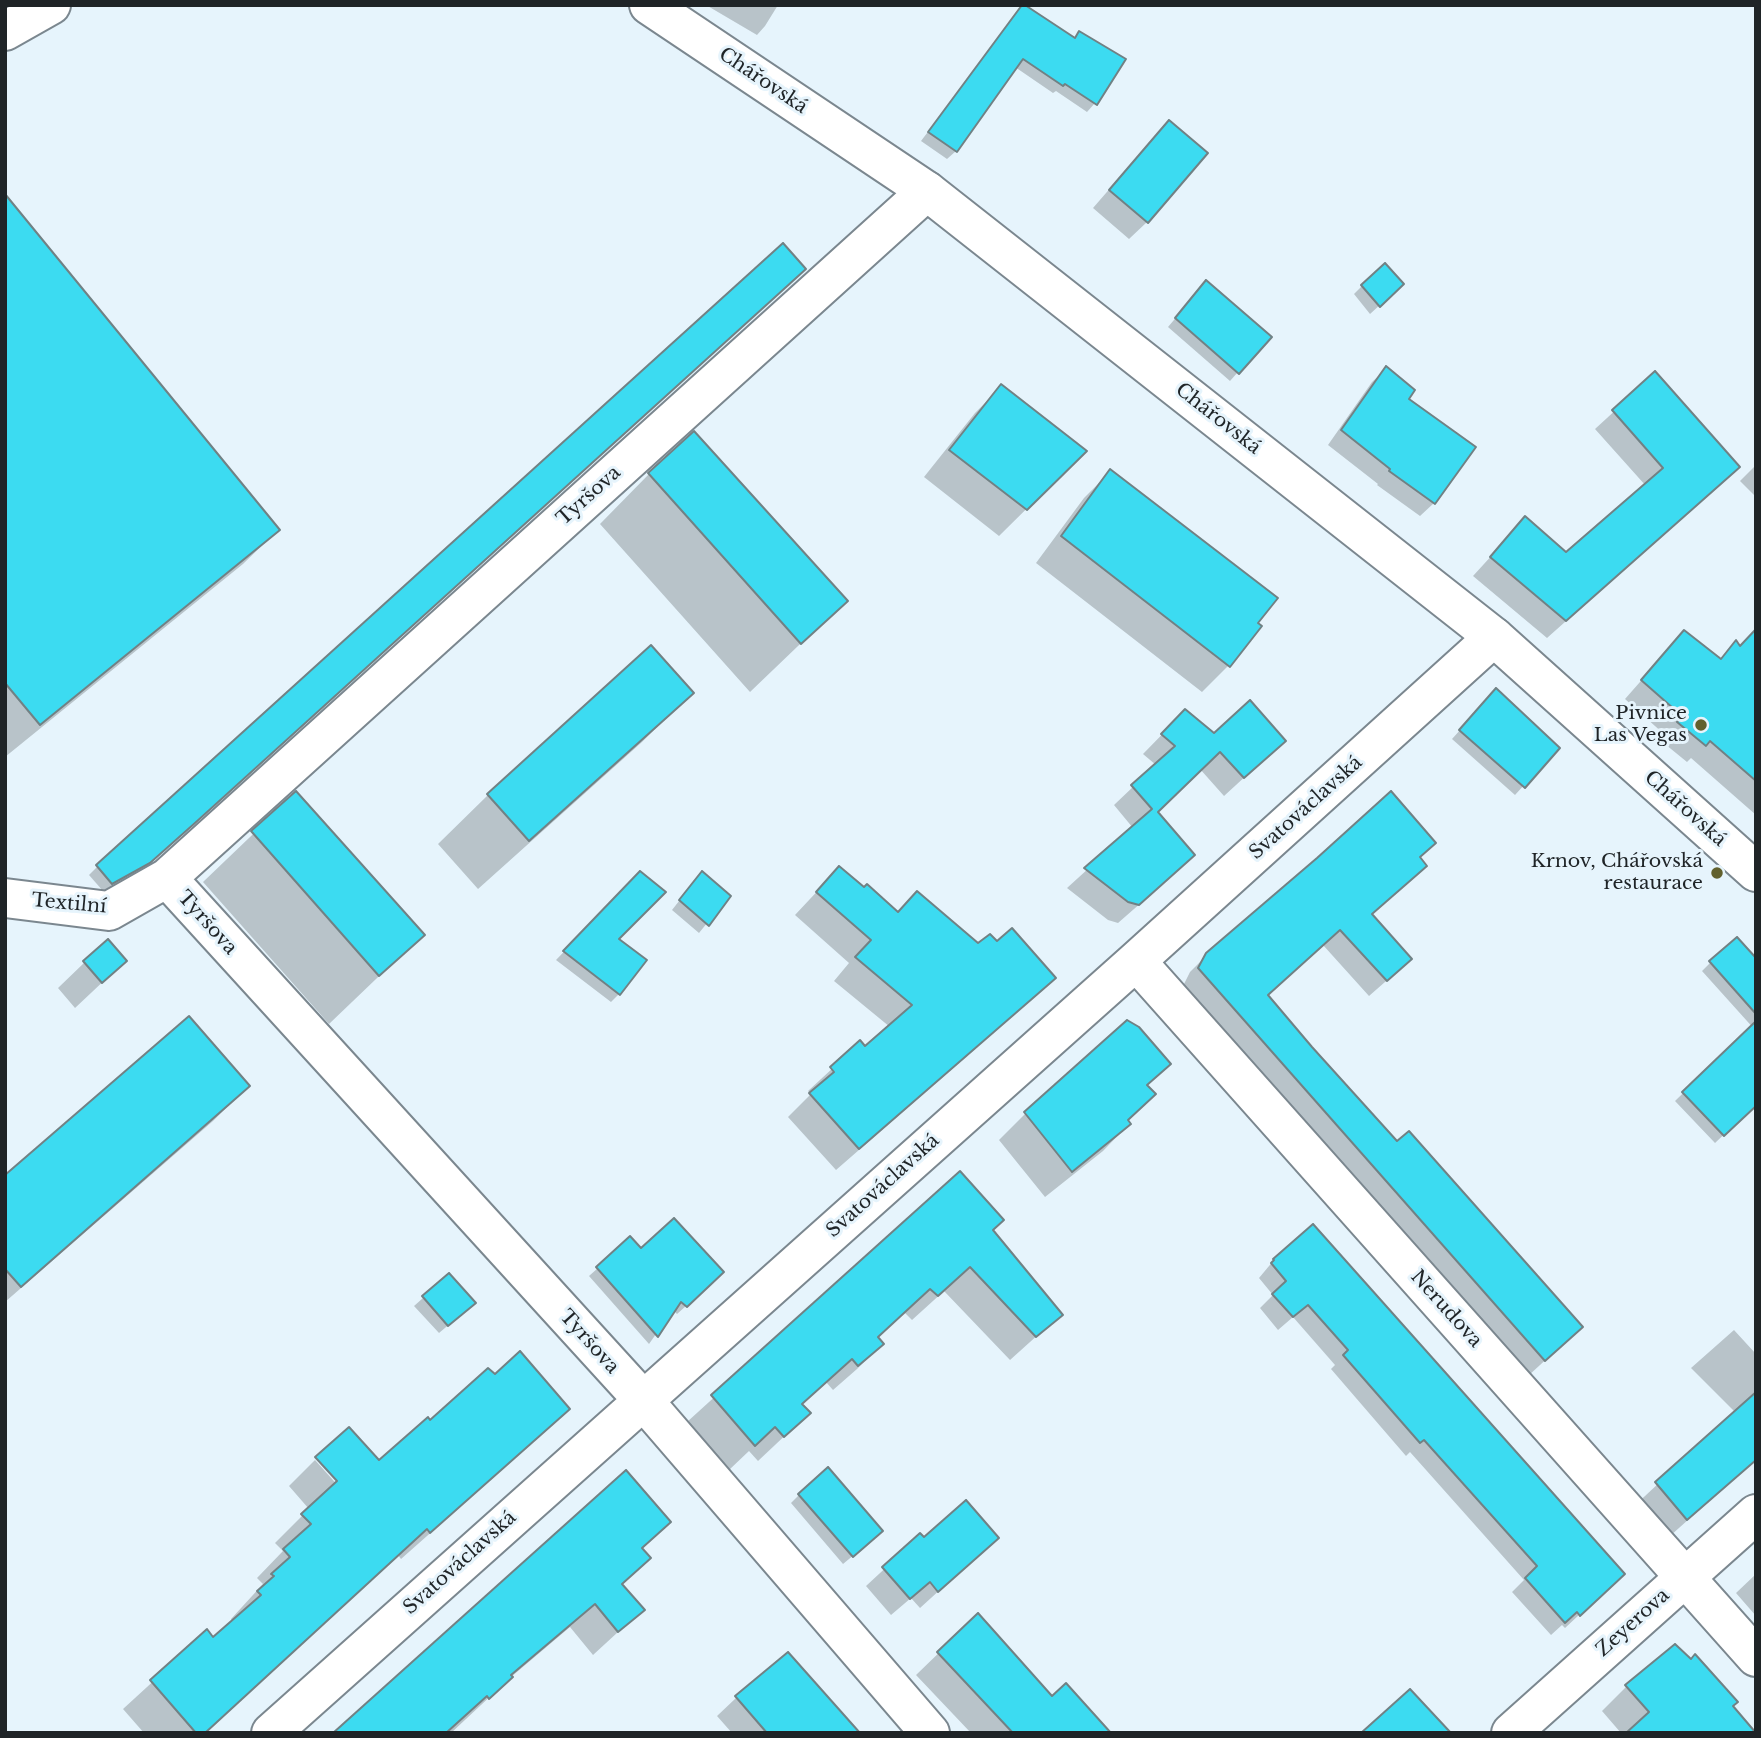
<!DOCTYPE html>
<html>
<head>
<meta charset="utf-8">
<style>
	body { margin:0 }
	#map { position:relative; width:1761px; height:1738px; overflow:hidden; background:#e6f4fc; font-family:"Libre Baskerville",serif }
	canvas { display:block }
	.frame { position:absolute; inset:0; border:7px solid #1f2427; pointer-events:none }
</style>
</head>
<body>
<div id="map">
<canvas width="1761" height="1738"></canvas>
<div class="frame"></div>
</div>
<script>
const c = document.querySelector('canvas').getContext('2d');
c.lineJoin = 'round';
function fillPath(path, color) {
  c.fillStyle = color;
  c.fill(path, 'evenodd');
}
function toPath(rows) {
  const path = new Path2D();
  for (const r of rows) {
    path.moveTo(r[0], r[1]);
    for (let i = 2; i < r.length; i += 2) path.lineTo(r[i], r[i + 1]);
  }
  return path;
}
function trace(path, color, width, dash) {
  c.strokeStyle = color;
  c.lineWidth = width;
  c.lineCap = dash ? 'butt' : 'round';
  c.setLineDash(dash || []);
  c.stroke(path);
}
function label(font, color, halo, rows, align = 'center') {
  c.font = font + ' "Libre Baskerville",serif';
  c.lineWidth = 6;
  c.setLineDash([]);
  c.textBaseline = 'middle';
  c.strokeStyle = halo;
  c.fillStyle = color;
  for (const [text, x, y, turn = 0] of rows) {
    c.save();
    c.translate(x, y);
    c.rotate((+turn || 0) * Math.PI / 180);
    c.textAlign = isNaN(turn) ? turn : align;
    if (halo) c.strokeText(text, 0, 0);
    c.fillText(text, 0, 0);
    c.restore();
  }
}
fillPath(toPath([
	[706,5,778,5,765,26,757,35],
	[1023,6,1073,39,1079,33,1095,103,1087,112,1056,91,1053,93,1015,67,956,151,947,159,921,141],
	[1152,140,1147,222,1129,239,1093,208],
	[5,197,278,530,243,564,5,757],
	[783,246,147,864,103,891,89,875,97,867],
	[1206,282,1238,372,1230,381,1168,327],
	[1362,286,1393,293,1370,314,1354,294],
	[1386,369,1407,399,1434,503,1420,516,1377,485,1378,484,1328,445,1372,382],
	[1655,374,1720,484,1547,638,1473,576,1526,518,1566,554,1646,486,1595,429],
	[1002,386,1085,451,999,536,924,477,975,413],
	[1756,465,1756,497,1740,481],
	[1111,471,1259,626,1228,666,1202,692,1036,563,1084,498],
	[649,474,845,601,750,692,600,524],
	[1756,630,1756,815,1691,758,1687,762,1660,740,1665,735,1625,699,1684,632,1719,660,1736,643,1740,647],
	[691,693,642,742,478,889,438,844,488,795],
	[1488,699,1558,748,1515,795,1452,739],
	[1185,711,1214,736,1284,741,1224,796,1200,769,1155,812,1174,874,1118,923,1108,920,1067,888,1133,828,1114,805,1156,765,1143,754],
	[296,793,422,935,329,1024,203,882],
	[1418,858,1409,882,1371,915,1393,975,1369,996,1323,945,1266,996,1564,1343,1528,1376,1183,986,1190,972,1207,955],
	[839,868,896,914,978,946,996,944,1054,978,1031,1000,836,1170,788,1117,811,1094,808,1091,860,1043,865,1048,890,1027,834,981,849,963,795,915],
	[640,873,617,940,619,994,611,1002,556,960],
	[694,882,729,896,699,933,672,910],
	[125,961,75,1008,58,988,85,962],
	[1756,961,1756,1031,1702,971,1711,962],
	[1744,1034,1756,1104,1715,1143,1675,1101],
	[1169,1064,1146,1087,1126,1121,1129,1124,1103,1151,1045,1197,999,1140,1026,1113],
	[248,1086,213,1121,5,1302,5,1177],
	[960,1174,991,1230,1060,1315,1010,1360,944,1291,912,1320,904,1312,876,1338,882,1344,857,1369,833,1390,826,1382,801,1405,809,1413,758,1461,749,1451,729,1470,687,1422],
	[641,1251,714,1281,677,1314,673,1310,649,1344,589,1276,598,1268],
	[1274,1260,1609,1587,1565,1628,1562,1625,1551,1635,1512,1592,1524,1580,1410,1452,1406,1456,1331,1369,1335,1365,1293,1317,1278,1330,1260,1308,1273,1295,1259,1278],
	[449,1275,465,1311,439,1333,414,1306],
	[1734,1330,1756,1354,1756,1459,1660,1545,1630,1510,1735,1412,1691,1368],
	[495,1377,568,1409,540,1436,401,1559,398,1555,205,1733,144,1733,123,1709,207,1632,213,1639,233,1622,231,1619,263,1584,257,1578,283,1551,275,1543,309,1509,289,1486,315,1460,341,1489],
	[799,1495,873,1539,843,1564,791,1503],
	[669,1522,641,1550,649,1558,621,1586,642,1610,593,1655,570,1627,511,1677,451,1733,335,1733],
	[920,1536,923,1540,997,1538,920,1608,911,1598,891,1615,866,1586],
	[1756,1574,1756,1616,1736,1593],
	[978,1615,1052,1698,1097,1733,971,1733,916,1675],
	[788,1655,858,1733,732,1733,717,1716,736,1698],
	[1627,1686,1731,1707,1739,1733,1621,1733,1602,1711]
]), '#0003');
const building = toPath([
	[1022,5,1025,5,1075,38,1079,31,1126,59,1097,105,1065,84,1063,86,1023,59,957,152,928,132,1022,5],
	[1169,120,1208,153,1148,223,1109,190,1169,120],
	[5,194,280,530,40,725,5,683,5,194],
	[783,243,806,269,195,823,150,863,112,884,96,865,783,243],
	[1385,263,1404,284,1380,307,1361,285,1385,263],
	[1206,280,1272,337,1239,374,1175,318,1206,280],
	[1386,366,1415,390,1409,399,1476,447,1435,504,1389,471,1390,469,1341,430,1386,366],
	[1655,371,1740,467,1566,621,1490,557,1525,516,1566,552,1663,468,1612,410,1655,371],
	[1001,384,1087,451,1027,510,949,450,1001,384],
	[694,431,848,601,801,644,648,473,694,431],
	[1110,469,1278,598,1258,623,1262,626,1230,667,1061,536,1110,469],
	[1756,629,1756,781,1710,741,1706,746,1677,722,1682,716,1641,680,1684,630,1721,659,1736,640,1740,646,1756,629],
	[651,645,694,693,529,841,487,794,651,645],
	[1496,688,1560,748,1525,788,1459,730,1496,688],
	[1250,700,1286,741,1244,778,1220,752,1158,812,1195,855,1139,905,1128,902,1084,868,1152,809,1131,785,1175,746,1161,734,1185,709,1214,733,1250,700],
	[296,791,425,935,379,976,251,831,296,791],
	[1391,791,1436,843,1420,857,1427,866,1372,914,1412,959,1387,981,1340,930,1268,995,1312,1047,1397,1141,1409,1131,1583,1327,1545,1361,1198,968,1206,953,1317,858,1391,791],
	[839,866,864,887,867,884,898,912,917,891,978,943,990,934,997,941,1012,928,1056,978,859,1149,809,1093,834,1072,830,1067,860,1040,865,1046,912,1005,855,957,871,940,816,892,839,866],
	[640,871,666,892,619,939,647,960,620,995,563,951,640,871],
	[702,871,731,896,709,926,679,900,702,871],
	[1737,937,1756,958,1756,1014,1709,961,1737,937],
	[108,939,127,961,102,983,83,961,108,939],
	[189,1016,250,1086,21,1287,5,1269,5,1175,189,1016],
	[1127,1020,1139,1027,1171,1064,1147,1085,1156,1094,1128,1120,1131,1124,1072,1172,1024,1112,1127,1020],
	[1756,1021,1756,1106,1724,1136,1682,1092,1756,1021],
	[960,1171,1004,1220,993,1230,1063,1315,1036,1337,970,1267,938,1296,930,1289,878,1337,884,1344,858,1366,852,1359,802,1404,811,1413,784,1437,775,1427,755,1446,711,1395,960,1171],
	[674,1218,724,1272,687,1307,681,1302,658,1337,596,1267,630,1236,641,1248,674,1218],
	[1313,1224,1625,1574,1580,1616,1577,1612,1565,1623,1525,1578,1537,1566,1424,1440,1420,1443,1343,1355,1348,1350,1308,1305,1293,1317,1272,1294,1286,1281,1271,1263,1274,1260,1273,1259,1313,1224],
	[449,1273,476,1303,448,1326,422,1296,449,1273],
	[520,1351,570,1409,430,1533,427,1529,205,1733,196,1733,150,1680,207,1629,213,1637,261,1595,257,1591,274,1576,271,1574,290,1557,283,1549,311,1524,301,1514,337,1481,315,1457,349,1427,379,1460,428,1417,430,1420,488,1368,495,1374,520,1351],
	[1756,1392,1756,1460,1687,1520,1655,1482,1756,1392],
	[828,1467,883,1531,853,1557,798,1494,828,1467],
	[626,1470,671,1522,642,1548,651,1558,622,1584,645,1610,618,1632,595,1604,511,1675,513,1677,489,1699,487,1696,446,1733,333,1733,626,1470],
	[966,1500,999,1538,938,1592,930,1582,910,1599,882,1567,920,1533,924,1537,966,1500],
	[978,1613,1052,1696,1066,1683,1111,1733,1013,1733,937,1652,978,1613],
	[1675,1644,1691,1659,1695,1654,1738,1702,1733,1706,1756,1733,1626,1733,1649,1712,1625,1685,1675,1644],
	[788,1652,860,1733,767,1733,735,1696,788,1652],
	[1410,1689,1451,1733,1361,1733,1410,1689]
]);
fillPath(building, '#3cdbf1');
trace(building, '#718184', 2);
const street = toPath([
	[5,31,51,5],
	[167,878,643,1400,930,1733],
	[5,898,109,911,167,878,927,191],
	[1136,961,1756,1657],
	[271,1733,1136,961,1494,637],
	[1511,1733,1756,1514]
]);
const secondary = toPath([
	[649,5,927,191,1494,637,1756,872]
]);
trace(street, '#7b878f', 42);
trace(secondary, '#7b878f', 42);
trace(street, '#fff', 38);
trace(secondary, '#fff', 38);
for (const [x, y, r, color] of [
	[1701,725,7,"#61602d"],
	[1717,873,7,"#61602d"]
]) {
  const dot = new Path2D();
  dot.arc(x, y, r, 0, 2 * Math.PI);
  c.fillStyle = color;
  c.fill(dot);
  trace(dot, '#e6f4fc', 2.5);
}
label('19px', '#1f2427', '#e6f4fc', [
	["Chářovská",763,81,34],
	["Chářovská",1218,419,38],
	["Tyršova",589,496,-42],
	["Svatováclavská",1306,808,-42],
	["Chářovská",1685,809,42],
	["Textilní",69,904,5],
	["Tyršova",207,923,48],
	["Svatováclavská",883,1186,-42],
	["Nerudova",1446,1309,48],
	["Tyršova",589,1342,48],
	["Svatováclavská",460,1563,-42],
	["Zeyerova",1633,1623,-42]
]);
label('19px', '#1f2427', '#e6f4fc', [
	["Pivnice",1687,714],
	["Las Vegas",1687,736],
	["Krnov, Chářovská",1703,862],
	["restaurace",1703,884]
], 'right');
</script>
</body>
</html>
